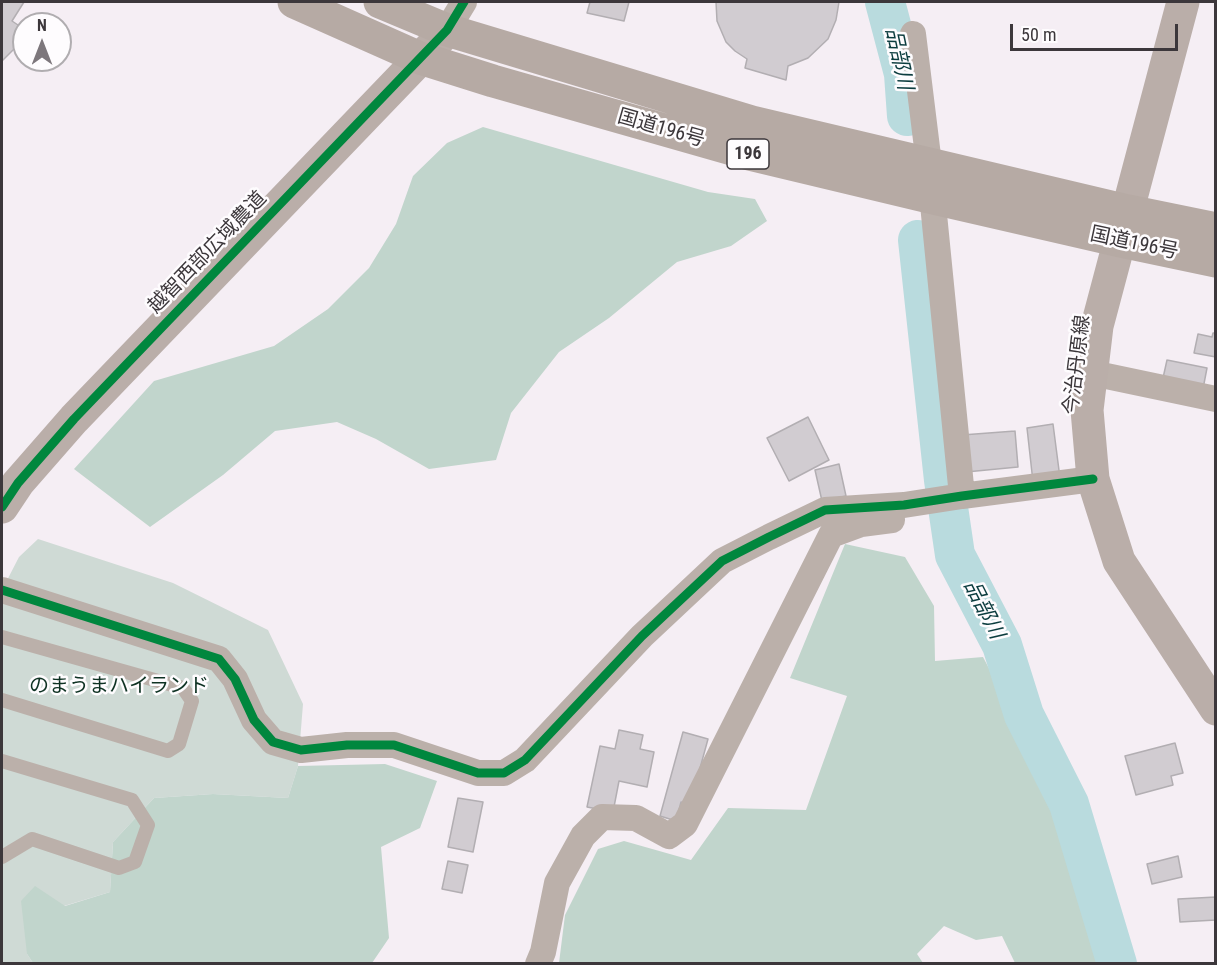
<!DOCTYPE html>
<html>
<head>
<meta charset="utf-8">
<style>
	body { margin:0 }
	#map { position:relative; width:1217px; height:965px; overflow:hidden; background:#f5eef4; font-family:"Roboto Condensed",sans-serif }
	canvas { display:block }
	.frame { position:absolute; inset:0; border:3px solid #3c373b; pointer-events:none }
	.north { position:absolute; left:12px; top:12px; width:60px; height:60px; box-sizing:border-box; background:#fefcfe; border:2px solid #b0adb0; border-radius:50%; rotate:0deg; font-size:16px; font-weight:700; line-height:24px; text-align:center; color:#3c373b }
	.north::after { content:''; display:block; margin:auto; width:21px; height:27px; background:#7d777c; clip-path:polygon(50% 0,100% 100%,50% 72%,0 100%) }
	.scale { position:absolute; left:1010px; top:24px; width:168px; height:27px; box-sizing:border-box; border:3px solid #3c373b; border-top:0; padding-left:8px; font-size:18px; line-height:21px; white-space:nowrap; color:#3c373b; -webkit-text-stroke:4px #fefcfe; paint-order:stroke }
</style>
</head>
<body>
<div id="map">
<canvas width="1217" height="965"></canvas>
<div class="frame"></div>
<div class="north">N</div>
<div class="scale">50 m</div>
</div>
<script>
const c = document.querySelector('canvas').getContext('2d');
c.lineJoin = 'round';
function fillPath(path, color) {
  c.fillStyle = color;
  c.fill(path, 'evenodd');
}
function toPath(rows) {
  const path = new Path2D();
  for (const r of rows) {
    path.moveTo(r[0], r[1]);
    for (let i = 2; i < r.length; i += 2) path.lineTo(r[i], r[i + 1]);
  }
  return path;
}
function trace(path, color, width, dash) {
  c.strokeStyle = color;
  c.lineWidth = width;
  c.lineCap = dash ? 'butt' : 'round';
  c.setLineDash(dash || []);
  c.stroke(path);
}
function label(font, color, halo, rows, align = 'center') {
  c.font = font + ' "Roboto Condensed","Noto Sans JP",sans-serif';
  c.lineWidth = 5;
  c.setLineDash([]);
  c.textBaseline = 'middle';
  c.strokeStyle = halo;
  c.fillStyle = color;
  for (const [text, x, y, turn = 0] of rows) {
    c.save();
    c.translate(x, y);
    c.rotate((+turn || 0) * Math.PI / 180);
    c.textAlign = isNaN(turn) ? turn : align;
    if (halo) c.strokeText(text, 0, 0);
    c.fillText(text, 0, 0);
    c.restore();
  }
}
fillPath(toPath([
	[38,539,173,583,268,630,303,704,298,766,288,798,213,794,154,798,113,842,110,892,64,906,27,954,33,963,2,964,2,590,19,557]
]), '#cfdad5');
fillPath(toPath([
	[483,127,708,192,755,199,767,221,731,246,677,262,609,318,559,352,511,413,496,460,429,469,376,439,337,422,275,431,223,475,150,527,74,469,154,381,274,346,328,309,369,268,396,224,413,176,447,143],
	[845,544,905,557,934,606,935,661,983,657,1050,784,1103,963,1015,963,1002,936,976,940,944,926,917,954,923,963,559,963,565,915,598,849,624,841,691,860,728,808,806,810,847,696,790,678],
	[385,764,437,781,420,828,381,847,389,938,372,963,33,963,27,954,21,901,35,886,65,906,110,892,113,842,154,798,213,794,288,798,298,766]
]), '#c1d5cc');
trace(toPath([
	[885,2,904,74,907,116],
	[918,240,944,480,955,555,1002,645,1024,715,1069,804,1117,964]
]), '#b9dbde', 40);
const building = toPath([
	[2,2,24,2,12,21,24,29,24,39,2,61,2,2],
	[590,2,629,2,624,21,587,13,590,2],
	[716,2,839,2,836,20,828,39,808,58,788,66,786,80,745,68,747,59,735,51,726,42,717,21,716,2],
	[1213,333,1216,333,1216,357,1194,353,1198,334,1212,337,1213,333],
	[1167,360,1207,368,1202,394,1163,378,1167,360],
	[808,417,829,460,789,481,767,438,808,417],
	[1053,424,1060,478,1033,482,1027,428,1053,424],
	[1015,431,1018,467,966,472,962,435,1015,431],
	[839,464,846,496,822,501,815,470,839,464],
	[619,730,643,735,640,749,654,752,647,787,619,781,613,812,587,807,600,746,615,749,619,730],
	[683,732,708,739,690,805,681,802,676,821,660,816,683,732],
	[1175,743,1183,773,1171,776,1173,785,1136,795,1125,756,1175,743],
	[458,798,483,802,473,852,448,847,458,798],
	[1178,856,1182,877,1152,884,1147,864,1178,856],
	[448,861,468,865,462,893,442,889,448,861],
	[1216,897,1216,920,1180,922,1178,899,1216,897]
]);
fillPath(building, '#d1ccd1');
trace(building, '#b2aeb2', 1.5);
trace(toPath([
	[2,637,183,688,192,701,179,744,168,751,2,700],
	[2,761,132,800,148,825,135,862,119,868,32,839,2,857]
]), '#bbb0aa', 14);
trace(toPath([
	[447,30,464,2],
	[913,34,929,164,962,496],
	[1092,373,1216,399],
	[2,590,219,659,235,679,254,720,273,742,301,750,347,745,394,745,478,773,504,773,525,760,642,636,722,561,769,537,825,510,904,505,962,496,1093,479],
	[538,964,543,952,557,883,583,836,602,817,636,818,669,836,685,824,831,535,861,524,892,520]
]), '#bbb0aa', 26);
trace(toPath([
	[1183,2,1097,326,1087,410,1093,479,1119,561,1216,709],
	[2,507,18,483,74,419,440,38]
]), '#baaea9', 33);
trace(toPath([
	[294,2,420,58,493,81,749,154,933,198,1120,241,1216,261],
	[380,2,447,30,752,122,1128,211,1216,229]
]), '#b6aaa4', 33);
trace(toPath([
	[2,507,18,483,74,419,447,30,464,2],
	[2,590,219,659,235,679,254,720,273,742,301,750,347,745,394,745,478,773,504,773,525,760,642,636,722,561,769,537,825,510,904,505,962,496,1093,479]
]), '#00873e', 9);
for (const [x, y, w] of [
	[748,154,42]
]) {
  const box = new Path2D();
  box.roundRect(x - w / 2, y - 15, w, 30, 4.5);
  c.fillStyle = '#fefcfe';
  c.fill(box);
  trace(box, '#3c373b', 1.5);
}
label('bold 18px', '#3c373b', null, [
	["196",748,154]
]);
label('20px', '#3c373b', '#fefcfe', [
	["国道196号",661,129,16],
	["国道196号",1134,244,12],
	["越智西部広域農道",208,253,-46],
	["今治丹原線",1078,365,-83]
]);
label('20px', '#0e3223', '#fefcfe', [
	["のまうまハイランド",119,687]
]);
label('italic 21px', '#0c3d3f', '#fefcfe', [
	["品部川",898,59,78],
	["品部川",983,610,63]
]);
</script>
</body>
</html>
